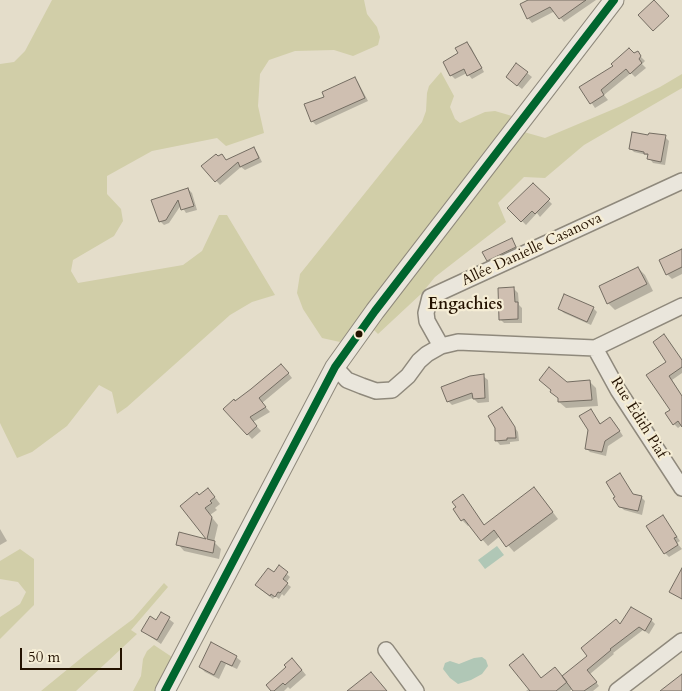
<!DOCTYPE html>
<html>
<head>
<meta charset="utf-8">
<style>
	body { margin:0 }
	#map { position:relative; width:682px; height:691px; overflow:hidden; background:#e4ddca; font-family:Cardo,serif }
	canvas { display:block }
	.scale { position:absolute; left:20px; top:648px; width:102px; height:22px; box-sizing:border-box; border:2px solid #241200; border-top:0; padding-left:6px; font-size:15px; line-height:18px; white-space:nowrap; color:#241200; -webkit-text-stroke:4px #f5edd5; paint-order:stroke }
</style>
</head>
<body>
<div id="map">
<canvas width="682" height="691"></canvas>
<div class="scale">50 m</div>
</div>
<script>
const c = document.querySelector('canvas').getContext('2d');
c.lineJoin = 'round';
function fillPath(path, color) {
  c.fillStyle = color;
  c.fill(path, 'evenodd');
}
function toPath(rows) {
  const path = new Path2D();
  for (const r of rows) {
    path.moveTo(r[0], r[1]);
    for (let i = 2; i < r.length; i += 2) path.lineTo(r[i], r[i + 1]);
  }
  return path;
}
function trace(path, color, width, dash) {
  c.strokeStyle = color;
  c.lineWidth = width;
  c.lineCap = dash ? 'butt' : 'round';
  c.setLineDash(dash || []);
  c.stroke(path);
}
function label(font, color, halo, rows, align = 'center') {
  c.font = font + ' Cardo,serif';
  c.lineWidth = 4.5;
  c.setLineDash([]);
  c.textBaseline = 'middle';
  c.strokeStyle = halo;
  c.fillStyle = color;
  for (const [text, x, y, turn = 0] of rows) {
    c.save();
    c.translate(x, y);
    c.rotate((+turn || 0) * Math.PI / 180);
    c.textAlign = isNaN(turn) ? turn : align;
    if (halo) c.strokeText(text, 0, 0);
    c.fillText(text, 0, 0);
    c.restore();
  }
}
fillPath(toPath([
	[52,0,364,0,367,14,377,27,380,37,378,45,353,56,334,50,295,51,269,60,260,74,258,106,264,133,226,146,217,138,152,151,107,176,107,194,121,209,123,221,114,236,73,260,71,271,78,283,183,265,202,251,219,215,227,215,275,295,252,302,230,315,127,407,117,414,112,392,99,385,67,426,32,452,17,458,0,423,0,64,14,62,25,51],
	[441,72,454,96,450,107,455,119,460,123,485,112,495,111,512,116,340,342,322,338,303,309,297,293,300,274,422,122,426,111,427,93,429,86],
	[682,74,682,88,584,145,545,178,524,177,498,203,506,222,435,277,422,293,378,334,374,330,373,322,524,132,545,138,621,106,660,87],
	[20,549,34,559,34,605,0,639,0,617,20,604,26,592,18,582,0,579,0,561],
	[164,583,168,587,131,630,137,634,76,691,41,691,85,655,133,619],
	[154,645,175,659,157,691,133,691,141,676,143,659,147,651]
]), '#d1cea8');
fillPath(toPath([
	[497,546,504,555,485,569,478,560],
	[482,657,486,660,488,666,482,674,471,680,458,684,450,678,443,669,445,663,450,661,459,664,474,658]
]), '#b0c7b6');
fillPath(toPath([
	[531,0,596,0,564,22,555,11,532,23,528,18],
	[467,43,471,47,484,72,472,79,467,73,455,79,451,75,460,54],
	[637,53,645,61,642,64,646,68,635,77,631,73,604,95,608,100,595,108,581,87],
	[517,65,532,77,522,89,512,81],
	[355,78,358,82,368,101,316,125,312,121,326,97],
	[649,137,665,137,669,141,665,165,653,163,647,155,634,152,630,148],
	[253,148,257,152,262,162,245,170,241,167,220,185,203,166,227,161],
	[533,185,552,204,540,217,537,213,526,225,509,208],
	[188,189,192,193,197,210,186,213,181,205,169,223,164,225,160,221,153,201],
	[512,240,520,252,492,264,488,260],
	[682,250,682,274,672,279,667,274],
	[638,268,645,275,653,291,615,310,608,303],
	[514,289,518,293,519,305,522,308,522,323,504,323,500,319],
	[593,308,597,312,591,325,564,313,559,309],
	[682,361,682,373,672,380,682,396,682,425,678,428,674,424,672,410,648,375],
	[285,369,292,378,262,403,270,412,253,422,261,431,252,439,225,409],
	[483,376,488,380,489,402,478,403,473,398,452,405,448,401],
	[590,382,596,388,598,406,566,408,559,402,566,383],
	[502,409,518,432,519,441,510,442,510,444,500,445,496,440],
	[590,410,601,424,614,422,623,436,608,446,606,456,590,452,586,448],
	[620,475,634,495,641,497,645,501,642,515,624,510,620,506,617,497],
	[540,495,558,519,514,552,500,536,488,546,470,525,468,526,462,520,462,496,485,526],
	[199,496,214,496,220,504,215,508,217,510,210,515,218,525,214,542,221,549,219,559,184,551,178,544,209,541,182,507],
	[663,516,680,541,677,543,682,549,669,557,665,553],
	[0,529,7,541,0,545],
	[279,567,290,577,286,583,291,587,284,596,282,594,279,599,275,596,273,599,260,589],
	[161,613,174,623,161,644,142,631,156,622],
	[651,620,655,624,649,634,643,630,613,653,614,654,590,674,599,686,593,691,575,691,573,688,570,691,526,691,542,679,563,677,589,656,621,626],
	[212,644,236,657,241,661,237,669,226,664,219,679,205,672,200,667],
	[297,664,306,675,290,689,288,687,284,691,273,691]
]), '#0003');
const building = toPath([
	[528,0,586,0,559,19,550,7,527,19,520,4,528,0],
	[654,0,669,16,653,31,638,15,654,0],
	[467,42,482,68,467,76,464,69,450,76,443,62,458,53,455,48,467,42],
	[629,48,634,53,638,51,641,56,639,59,642,63,630,74,626,69,601,90,604,95,590,104,579,87,613,66,611,64,629,48],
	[516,63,528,72,517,86,506,77,516,63],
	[355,77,365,98,311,122,304,104,324,97,322,92,355,77],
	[632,132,648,135,649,133,666,135,661,162,647,159,648,154,644,154,644,152,629,149,632,132],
	[254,147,259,158,240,167,238,162,215,182,201,166,216,154,218,156,222,154,226,160,254,147],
	[533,183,550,199,535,214,532,211,521,222,507,208,533,183],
	[188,188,194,206,181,210,178,200,166,220,159,222,151,200,188,188],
	[512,238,516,247,487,261,482,252,512,238],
	[682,249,682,267,666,275,659,260,682,249],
	[638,267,647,284,607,304,599,286,638,267],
	[514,287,515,302,518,302,518,319,499,320,498,288,514,287],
	[564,294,594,307,587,322,558,309,564,294],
	[664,334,682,360,682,367,669,376,682,396,682,427,678,421,673,425,665,413,670,410,646,375,666,362,653,342,664,334],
	[281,364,289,373,259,398,266,407,250,417,257,426,247,435,223,409,234,399,235,401,251,389,281,364],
	[549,367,567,382,590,380,592,400,558,402,558,398,550,392,551,390,539,380,549,367],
	[484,374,485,398,473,399,472,393,447,402,441,387,470,376,484,374],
	[502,407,515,427,516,438,507,438,507,440,495,441,495,428,488,416,502,407],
	[591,409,600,424,610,417,620,431,605,441,602,452,585,449,588,430,579,416,591,409],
	[620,473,633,494,642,496,638,511,619,507,613,498,615,497,606,482,620,473],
	[534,487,553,512,506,547,494,530,481,541,464,519,461,521,453,509,456,507,452,502,463,494,484,525,534,487],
	[208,488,215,497,210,501,212,503,205,508,212,517,207,539,215,541,213,553,176,545,179,532,206,539,180,506,197,492,199,495,208,488],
	[663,515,677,537,674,538,678,545,664,554,646,526,663,515],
	[279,565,288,572,283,579,288,583,280,593,278,592,275,597,271,594,270,596,255,585,268,568,274,572,279,565],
	[682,568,682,599,669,592,682,568],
	[631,607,652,619,645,631,639,627,610,649,611,650,587,670,597,682,584,691,573,691,562,676,587,656,581,648,616,619,620,624,631,607],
	[161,612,170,617,157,640,141,631,150,616,156,620,161,612],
	[211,642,237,656,232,666,221,661,214,675,199,667,211,642],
	[523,654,541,678,555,667,567,682,556,691,530,691,509,665,523,654],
	[292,658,302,670,285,685,283,683,274,691,271,691,266,685,286,667,284,665,292,658],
	[371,672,387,691,347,691,371,672],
	[682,674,682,691,660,691,682,674]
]);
fillPath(building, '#cfbfb1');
trace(building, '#746d62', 1);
const minor = toPath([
	[441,346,427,321,426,313,430,297,682,181],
	[595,348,618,390,682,488],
	[335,367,347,380,362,386,376,391,392,390,408,376,419,361,427,354,441,346,458,342,595,348,682,306],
	[386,650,416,691],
	[617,691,682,641]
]);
const tertiary = toPath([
	[165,691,335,367,375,311,614,0]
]);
trace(minor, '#8f897c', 18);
trace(tertiary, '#8f897c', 21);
trace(minor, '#eae6dc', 15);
trace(tertiary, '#eae6dc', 19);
trace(toPath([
	[165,691,335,367,375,311,614,0]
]), '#00652e', 8);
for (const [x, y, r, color] of [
	[359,334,4.5,"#241200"]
]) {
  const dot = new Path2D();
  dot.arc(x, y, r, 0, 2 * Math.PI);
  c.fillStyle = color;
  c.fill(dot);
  trace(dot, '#f5edd5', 2);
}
label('15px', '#241200', '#f5edd5', [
	["Allée Danielle Casanova",532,250,-25],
	["Rue Édith Piaf",638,418,58]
]);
label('bold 16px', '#241200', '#f5edd5', [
	["Engachies",465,305]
]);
</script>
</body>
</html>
